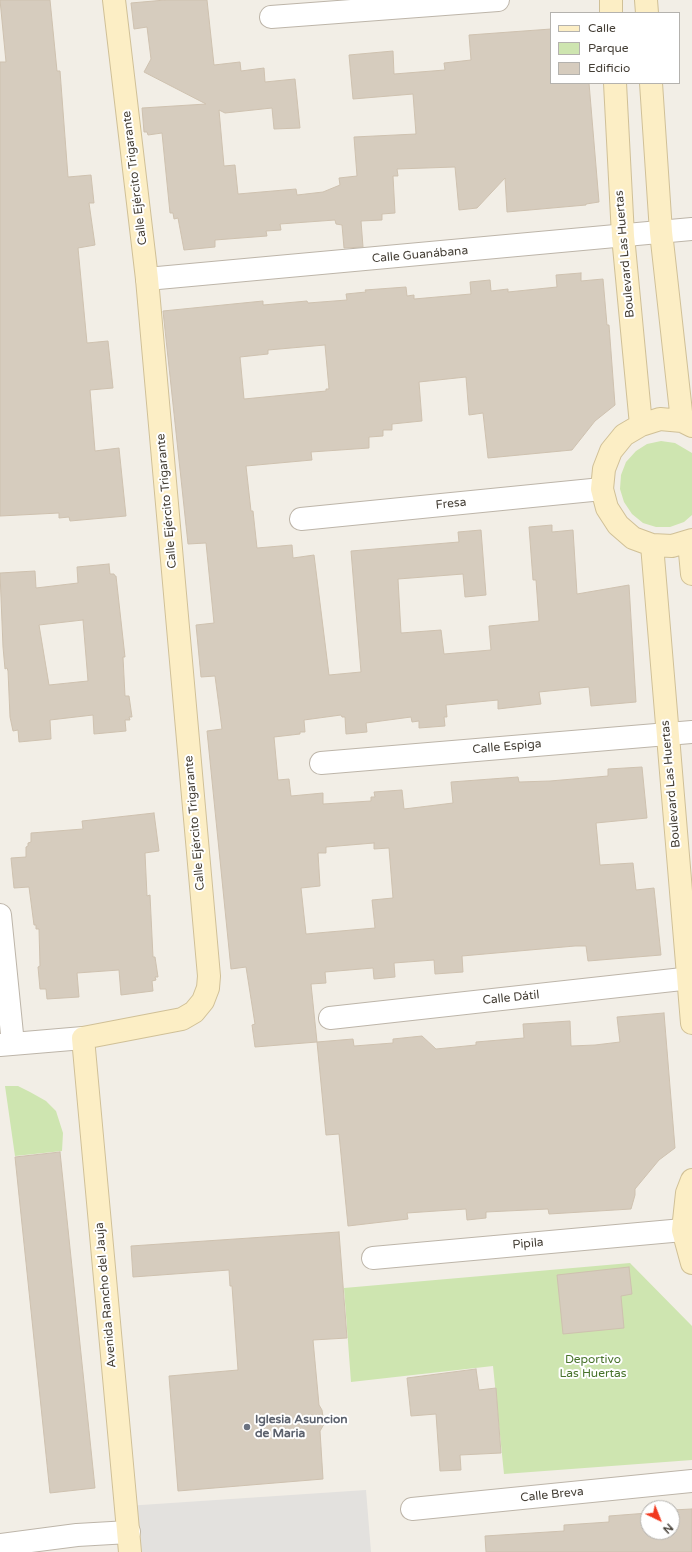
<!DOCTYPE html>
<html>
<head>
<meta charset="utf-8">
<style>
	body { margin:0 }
	#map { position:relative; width:692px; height:1552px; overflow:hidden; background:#f2eee6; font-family:"Varela Round",sans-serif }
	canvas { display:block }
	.legend { position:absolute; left:550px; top:12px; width:130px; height:72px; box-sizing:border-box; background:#fff; border:1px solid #b4b2ae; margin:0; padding:5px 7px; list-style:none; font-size:12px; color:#443e35 }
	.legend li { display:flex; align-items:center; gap:8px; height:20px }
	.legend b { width:20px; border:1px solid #b4b2ae }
	.north { position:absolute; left:640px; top:1500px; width:40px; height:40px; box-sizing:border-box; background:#fff; border:1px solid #b4b2ae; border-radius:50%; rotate:137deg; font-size:11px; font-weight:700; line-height:16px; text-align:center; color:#443e35 }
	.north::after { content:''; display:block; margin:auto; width:14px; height:18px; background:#f1391e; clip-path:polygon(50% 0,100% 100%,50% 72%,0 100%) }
</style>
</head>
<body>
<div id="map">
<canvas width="692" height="1552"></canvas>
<ul class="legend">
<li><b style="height:5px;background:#fceec5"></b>Calle</li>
<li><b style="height:11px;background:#cee5b0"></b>Parque</li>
<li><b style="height:11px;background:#d6ccbe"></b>Edificio</li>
</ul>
<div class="north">N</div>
</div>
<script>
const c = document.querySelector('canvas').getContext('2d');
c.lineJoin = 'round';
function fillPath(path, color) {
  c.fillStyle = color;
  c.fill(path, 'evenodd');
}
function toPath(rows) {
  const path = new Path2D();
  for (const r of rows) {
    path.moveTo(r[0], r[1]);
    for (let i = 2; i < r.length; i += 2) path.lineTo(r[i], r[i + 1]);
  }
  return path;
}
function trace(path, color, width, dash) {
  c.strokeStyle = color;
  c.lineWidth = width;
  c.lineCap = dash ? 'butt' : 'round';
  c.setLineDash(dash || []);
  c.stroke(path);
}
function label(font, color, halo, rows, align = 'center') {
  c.font = font + ' "Varela Round",sans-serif';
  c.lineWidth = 4;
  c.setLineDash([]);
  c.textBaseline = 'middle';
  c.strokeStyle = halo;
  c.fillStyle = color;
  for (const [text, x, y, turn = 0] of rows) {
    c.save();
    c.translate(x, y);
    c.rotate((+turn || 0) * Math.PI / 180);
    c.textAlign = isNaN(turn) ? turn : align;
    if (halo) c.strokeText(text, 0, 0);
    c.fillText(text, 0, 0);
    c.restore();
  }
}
fillPath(toPath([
	[661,441,675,443,692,453,692,515,684,522,670,527,656,527,643,523,632,514,624,502,620,489,621,475,626,462,636,451,647,444],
	[5,1086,18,1086,30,1092,46,1101,56,1111,63,1133,62,1151,15,1156],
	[630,1263,692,1326,692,1460,504,1474,493,1366,351,1382,344,1288]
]), '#cee5b0');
fillPath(toPath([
	[366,1490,371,1552,130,1552,126,1506]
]), '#e3e1de');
const building = toPath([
	[0,0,50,0,57,71,60,71,68,177,91,175,94,203,89,203,95,245,78,248,87,343,108,341,113,388,90,390,95,451,119,448,126,516,70,521,69,517,59,518,59,513,0,516,0,62,6,62,0,0],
	[165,0,207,0,214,65,240,62,241,71,264,68,265,82,295,79,300,128,274,129,272,108,225,113,219,110,224,166,235,165,238,194,296,189,297,195,323,192,340,185,339,178,357,176,354,137,416,134,413,94,353,99,349,55,393,51,394,74,445,70,444,63,471,60,469,35,551,29,551,83,589,83,599,202,586,204,586,205,507,212,505,178,477,208,459,210,455,167,397,169,398,176,393,176,395,213,382,214,382,220,361,221,363,247,344,248,342,225,336,224,335,220,280,224,281,230,266,231,267,236,215,240,215,247,184,250,178,218,174,219,173,213,170,213,162,133,148,135,147,132,144,132,142,108,206,104,144,72,151,59,147,27,134,29,131,3,165,0],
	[581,273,581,281,603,279,607,325,609,325,615,405,595,421,572,450,488,458,483,413,469,415,466,377,419,382,422,421,392,424,392,430,383,430,383,436,369,437,369,448,311,452,312,460,246,466,251,511,253,511,257,548,292,545,293,558,314,555,329,675,361,672,351,551,459,542,458,532,481,530,486,595,465,597,463,574,398,579,401,633,441,630,444,654,491,650,489,626,539,621,536,580,533,580,529,527,552,525,552,532,573,530,577,594,629,585,636,702,591,706,589,687,539,692,541,704,498,709,498,700,446,705,447,717,444,717,445,726,419,728,419,721,412,722,411,717,366,723,367,732,346,734,345,717,342,717,341,715,304,720,305,732,300,732,300,734,274,737,278,780,289,779,291,796,323,793,323,804,371,801,371,797,375,797,374,792,402,790,404,809,453,803,451,782,518,777,519,782,550,781,608,776,608,769,642,767,647,818,596,823,600,865,633,863,636,890,654,888,661,955,588,961,586,946,575,946,462,956,463,972,435,974,434,960,394,963,395,977,374,979,373,968,325,972,326,983,311,984,317,1042,255,1047,252,1025,255,1024,246,967,231,969,207,731,222,729,215,676,201,677,196,625,214,623,206,543,188,544,163,311,263,301,263,305,307,301,308,303,347,300,346,294,366,292,365,290,406,287,407,296,414,295,414,299,471,294,470,282,490,280,491,291,508,289,508,292,557,287,556,275,581,273],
	[325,345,329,389,326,389,326,391,244,399,240,357,268,354,268,350,325,345],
	[374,843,374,849,389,848,393,898,372,900,375,928,306,934,301,888,320,886,318,853,326,853,326,847,374,843],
	[109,564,110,574,114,574,115,576,116,576,125,657,123,657,125,696,129,696,132,717,129,717,130,720,125,720,126,731,94,734,93,715,50,720,51,739,19,742,18,730,13,731,10,717,8,671,7,668,5,669,3,647,0,573,35,571,36,588,78,583,77,567,109,564],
	[83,620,88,681,49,685,39,625,83,620],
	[154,813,159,851,145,853,147,896,150,895,153,957,155,957,158,977,155,977,156,980,152,981,153,991,121,995,119,970,77,973,79,997,47,999,46,989,40,989,38,967,40,966,39,929,36,929,36,925,34,925,29,887,14,888,11,858,26,857,26,847,28,846,28,843,31,842,31,833,83,829,82,821,154,813],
	[664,1013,675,1148,659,1160,635,1189,635,1195,631,1209,549,1214,548,1209,486,1212,486,1218,467,1220,466,1209,407,1213,408,1219,348,1226,339,1134,326,1135,317,1042,353,1039,354,1046,393,1043,393,1039,422,1036,436,1049,476,1045,476,1042,524,1038,523,1024,570,1021,571,1046,595,1045,620,1042,617,1017,664,1013],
	[60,1152,95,1488,50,1493,15,1157,60,1152],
	[339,1232,347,1338,313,1340,319,1405,322,1410,324,1424,320,1431,323,1479,178,1491,169,1376,238,1370,232,1286,230,1286,229,1270,133,1277,131,1246,339,1232],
	[629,1267,632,1294,621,1296,624,1328,563,1334,557,1275,629,1267],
	[476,1369,479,1390,496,1388,501,1453,460,1455,461,1470,440,1471,436,1414,411,1416,407,1378,476,1369],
	[692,1509,692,1552,486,1552,485,1536,564,1531,564,1525,609,1522,609,1516,648,1513,648,1532,672,1532,672,1510,692,1509]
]);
fillPath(building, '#d6ccbe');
trace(building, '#cec1af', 1);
const street = toPath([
	[271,17,498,0],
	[147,279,692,229],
	[301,519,602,489],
	[321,763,692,732],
	[0,915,13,1044],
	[330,1018,692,978],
	[0,1045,83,1038],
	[373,1258,683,1230],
	[412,1509,692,1481],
	[0,1545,77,1535,129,1532]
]);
const secondary = toPath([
	[114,0,147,279,209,976,208,988,203,1001,194,1012,182,1019,83,1038,130,1552],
	[611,0,611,13],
	[646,0,647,13],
	[615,83,623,236,641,425],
	[651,83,661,232,682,421],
	[692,426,682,421,660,419,641,425,624,435,611,451,604,469,602,489,607,508,618,525,633,538,652,545,672,546,692,540],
	[689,542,692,574],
	[652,545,692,1023],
	[692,1180,687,1193,683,1230,692,1263]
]);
trace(street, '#bdb5a9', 24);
trace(secondary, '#d0c097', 24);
trace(street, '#fff', 22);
trace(secondary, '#fceec5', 22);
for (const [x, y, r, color] of [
	[247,1427,4,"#6b7280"]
]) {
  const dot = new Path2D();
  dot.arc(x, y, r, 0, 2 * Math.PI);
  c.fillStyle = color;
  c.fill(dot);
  trace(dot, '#fff', 1.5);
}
label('12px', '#443e35', '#fff', [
	["Calle Ejército Trigarante",135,178,-97],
	["Boulevard Las Huertas",625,254,-95],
	["Calle Guanábana",420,255,-5],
	["Calle Ejército Trigarante",167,501,-95],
	["Fresa",451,504,-6],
	["Calle Espiga",507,747,-5],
	["Boulevard Las Huertas",671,784,-95],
	["Calle Ejército Trigarante",195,823,-95],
	["Calle Dátil",511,998,-6],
	["Pipila",528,1244,-5],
	["Avenida Rancho del Jauja",106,1295,-95],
	["Calle Breva",552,1495,-6]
]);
label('12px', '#48732b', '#fff', [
	["Deportivo",593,1360],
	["Las Huertas",593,1374]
]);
label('bold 12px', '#5b616d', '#fff', [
	["Iglesia Asuncion",255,1420],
	["de Maria",255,1434]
], 'left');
</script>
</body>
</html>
